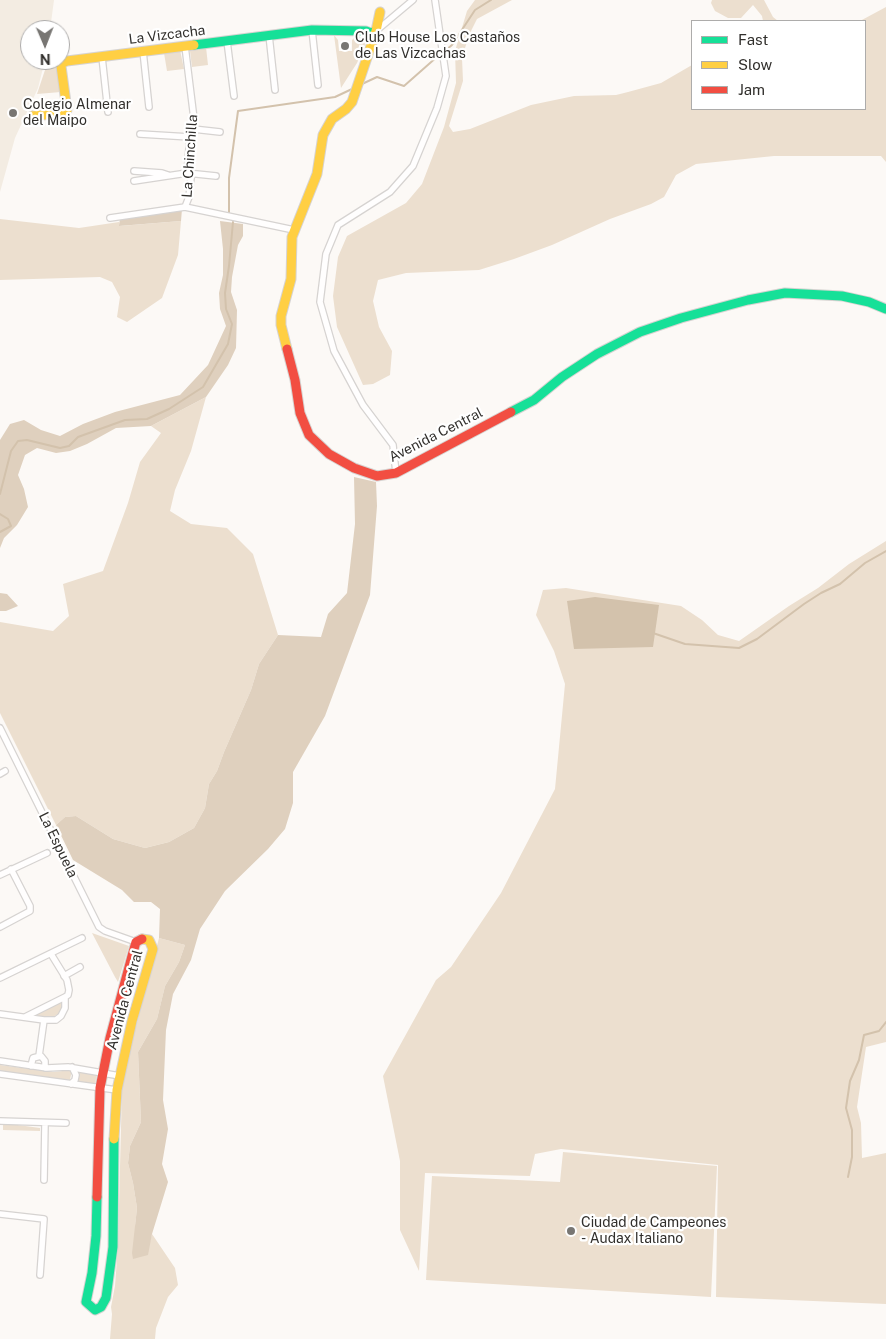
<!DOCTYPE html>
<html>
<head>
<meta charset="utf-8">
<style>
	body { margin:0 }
	#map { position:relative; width:886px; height:1339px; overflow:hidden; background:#fcf9f6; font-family:"Public Sans",sans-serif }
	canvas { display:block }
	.legend { position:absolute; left:691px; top:20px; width:175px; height:90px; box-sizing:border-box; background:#fff; border:1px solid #adacab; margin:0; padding:6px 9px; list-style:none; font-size:15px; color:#312f2c }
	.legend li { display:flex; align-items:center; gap:10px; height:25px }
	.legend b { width:25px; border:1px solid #adacab }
	.north { position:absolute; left:20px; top:20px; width:50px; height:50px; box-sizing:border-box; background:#fff; border:1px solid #adacab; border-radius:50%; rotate:179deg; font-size:14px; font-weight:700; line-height:20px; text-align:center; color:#312f2c }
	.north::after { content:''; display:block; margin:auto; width:18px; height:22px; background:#787673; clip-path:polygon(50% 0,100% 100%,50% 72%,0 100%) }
</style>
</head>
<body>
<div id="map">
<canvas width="886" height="1339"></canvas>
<ul class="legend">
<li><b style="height:6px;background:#16e098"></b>Fast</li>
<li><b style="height:6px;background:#ffcf43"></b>Slow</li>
<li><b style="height:6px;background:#f24e42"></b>Jam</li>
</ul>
<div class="north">N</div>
</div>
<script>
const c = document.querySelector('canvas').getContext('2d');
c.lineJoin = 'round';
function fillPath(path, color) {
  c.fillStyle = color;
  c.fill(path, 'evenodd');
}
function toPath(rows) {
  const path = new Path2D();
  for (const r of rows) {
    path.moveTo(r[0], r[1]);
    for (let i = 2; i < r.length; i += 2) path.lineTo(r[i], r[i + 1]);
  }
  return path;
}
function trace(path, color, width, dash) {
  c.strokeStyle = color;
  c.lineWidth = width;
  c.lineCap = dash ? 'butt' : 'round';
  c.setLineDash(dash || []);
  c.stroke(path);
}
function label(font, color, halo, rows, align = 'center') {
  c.font = font + ' "Public Sans",sans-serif';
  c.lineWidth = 4.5;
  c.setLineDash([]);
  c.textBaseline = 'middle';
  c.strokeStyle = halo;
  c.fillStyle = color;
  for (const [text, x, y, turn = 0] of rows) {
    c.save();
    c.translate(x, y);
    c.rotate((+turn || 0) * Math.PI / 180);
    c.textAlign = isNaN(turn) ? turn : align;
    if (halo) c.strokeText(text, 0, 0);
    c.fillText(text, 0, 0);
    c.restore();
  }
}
fillPath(toPath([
	[0,0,54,0,50,30,30,30,30,60,45,60,38,88,15,138,0,192]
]), '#f3ece2');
fillPath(toPath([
	[475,0,512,0,477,19,469,35,462,58,463,81,449,126,453,132,470,129,531,105,574,96,616,95,628,92,661,83,692,65,692,109,865,109,865,21,860,21,886,7,886,162,881,156,774,156,696,164,676,175,664,197,651,204,610,219,552,245,514,259,479,270,406,273,378,280,373,301,379,327,392,351,390,375,373,384,363,385,337,327,333,296,338,257,347,236,406,203,422,184,444,127,456,83,455,51,467,11],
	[712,0,764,0,773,17,778,21,763,21,762,16,753,5,741,18,728,18,715,11,711,3],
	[334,35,338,40,339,51,352,51,352,40,356,36,366,42,357,63,341,88],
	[206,47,208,65,192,67,190,51,191,48],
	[180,50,184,69,167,71,164,53],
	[56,60,58,64,61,92,37,94,48,61],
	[0,219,79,228,119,222,120,226,181,221,178,255,162,298,127,322,117,317,120,297,112,282,100,277,0,280],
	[206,397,191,451,175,490,170,511,191,524,227,528,253,554,278,635,259,664,251,690,224,752,217,771,209,784,205,808,194,828,169,842,145,848,113,839,76,816,65,817,56,825,0,713,0,622,53,631,69,616,63,584,103,571,128,503,140,462,161,433,151,426],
	[886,541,886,1042,866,1047,857,1107,861,1123,862,1158,886,1153,886,1304,716,1297,718,1165,561,1149,535,1154,530,1176,425,1173,419,1271,400,1230,400,1161,383,1076,436,980,451,967,501,893,555,789,565,684,554,651,536,615,543,590,566,588,681,606,702,620,718,635,739,641,789,606,818,588,849,564],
	[92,933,129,946,118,982,115,977],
	[159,938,185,945,179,962,165,986,157,1019,138,1052,141,1122,130,1146,128,1163,133,1183,137,1208,135,1227,148,1249,152,1234,175,1268,178,1285,168,1297,156,1328,155,1339,110,1339,112,1314,111,1307,115,1286,118,1245,122,1088,124,1073],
	[62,1001,62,1008,58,1014,53,1017,37,1016,35,1014],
	[0,1065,53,1072,72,1070,70,1080,0,1072],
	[77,1071,97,1074,95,1084,76,1082],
	[3,1123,40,1128,40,1131,3,1130],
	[563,1152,717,1166,711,1297,426,1280,432,1176,560,1182]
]), '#ecdfcf');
fillPath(toPath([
	[182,209,181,221,119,226,120,218],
	[220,221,243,224,243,236,238,245,232,277,231,292,237,310,236,348,228,365,206,397,151,426,116,428,87,444,70,451,56,453,37,448,25,455,18,475,24,489,28,507,17,525,4,538,0,548,0,440,10,424,24,420,41,430,60,436,83,424,115,412,180,395,208,365,226,326,220,309,219,293,223,275,223,249],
	[354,477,376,482,377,506,370,595,325,716,293,772,293,803,285,829,268,849,225,891,200,929,191,960,173,994,166,1030,163,1100,168,1129,162,1164,168,1182,152,1234,148,1255,133,1259,132,1253,137,1208,133,1183,128,1163,130,1146,141,1122,138,1052,157,1019,165,986,179,962,185,945,159,938,160,909,151,902,134,902,122,890,73,860,56,825,65,817,76,816,113,839,145,848,169,842,194,828,205,808,209,784,217,771,224,752,251,690,259,664,278,635,321,637,328,614,347,593,355,524],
	[0,593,7,594,18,606,6,611,0,611]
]), '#dfd0be');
fillPath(toPath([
	[595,597,659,605,653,647,574,649,567,601]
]), '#d3c2ac');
trace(toPath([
	[446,50,452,45,475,10,491,0],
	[362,84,377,77,404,86,438,56],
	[229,213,229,178,238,111,335,97,352,89],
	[0,494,11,451,18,441,27,440,60,448,69,446,78,437,125,420,147,419,169,409,203,387,228,344,232,324,226,309,225,293,229,266,233,222],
	[0,514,8,519,11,526,0,532],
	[653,633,685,644,739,648,757,639,804,604,821,593,840,584,865,563,886,551],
	[848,1177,852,1157,852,1130,846,1108,850,1081,859,1060,864,1035,879,1031,886,1022]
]), '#d3c2ac', 2);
const street = toPath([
	[312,30,318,85],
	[358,31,363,36,372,40],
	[376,31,413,0],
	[269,35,275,90],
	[227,41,234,96],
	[143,51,149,107],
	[102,57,108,112],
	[193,129,220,132],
	[140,134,190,137],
	[134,171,162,173,168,175],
	[134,181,187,173,216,176],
	[185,207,189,197,191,178,190,175,187,173,190,137,194,119,185,46],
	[110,218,185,207,294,230],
	[396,473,393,445,363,405,334,351,320,302,326,254,338,225,390,192,413,166,437,108,446,76,435,0],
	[0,728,99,927,105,931,136,942],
	[0,774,5,771],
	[0,875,47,853],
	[0,927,30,911,30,906,11,869],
	[64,976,80,967],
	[0,978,82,938],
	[0,1014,44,1020],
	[25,1017,65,997],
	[39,1056,44,1020,56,1020,61,1016,65,1008,65,997,68,995,69,990,67,980,51,954],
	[0,1061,47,1068,68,1067,120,1076],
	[31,1066,33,1058,41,1056,45,1061,45,1068],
	[0,1074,117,1090],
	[71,1084,75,1080,76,1075,72,1067],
	[0,1121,66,1123],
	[44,1180,45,1123],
	[0,1214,44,1219,40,1275]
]);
const fast = toPath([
	[194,45,312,30,366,31,371,33,376,31],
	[511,412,534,400,562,377,597,354,640,332,681,318,748,300,785,293,842,296,869,302,886,309],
	[97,1197,96,1236,92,1273,86,1302,95,1310,101,1307,106,1298,113,1247,114,1139]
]);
const slow = toPath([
	[32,116,64,113,67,110,61,66,62,63,67,61,194,45],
	[287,349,281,325,281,316,291,279,292,237,317,174,323,135,332,119,346,109,352,102,376,31,380,12],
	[114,1139,117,1090,132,1021,153,949,149,940,142,939]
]);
const jam = toPath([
	[287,349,295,380,300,413,309,435,329,454,354,468,377,476,396,473,511,412],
	[97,1197,100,1088,110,1038,132,956,136,942,142,939]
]);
trace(street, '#d6d3d1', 8);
trace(fast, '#d6d3d1', 11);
trace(slow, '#d6d3d1', 11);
trace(jam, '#d6d3d1', 11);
trace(street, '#fffefe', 5.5);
trace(fast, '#16e098', 9);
trace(slow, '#ffcf43', 9);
trace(jam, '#f24e42', 9);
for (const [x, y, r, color] of [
	[345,46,5,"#787673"],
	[13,113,5,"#787673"],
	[571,1231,5,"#787673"]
]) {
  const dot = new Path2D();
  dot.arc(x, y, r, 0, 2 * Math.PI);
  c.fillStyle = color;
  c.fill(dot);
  trace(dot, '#fff', 2);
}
label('14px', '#312f2c', '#fff', [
	["La Vizcacha",167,35,-7],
	["La Chinchilla",190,156,-86],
	["Avenida Central",436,435,-27],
	["La Espuela",58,845,64],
	["Avenida Central",125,1000,-75]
]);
label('14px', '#312f2c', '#fff', [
	["Club House Los Castaños",355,38],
	["de Las Vizcachas",355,54],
	["Colegio Almenar",23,105],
	["del Maipo",23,121],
	["Ciudad de Campeones",581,1223],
	["- Audax Italiano",581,1239]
], 'left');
</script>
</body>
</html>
